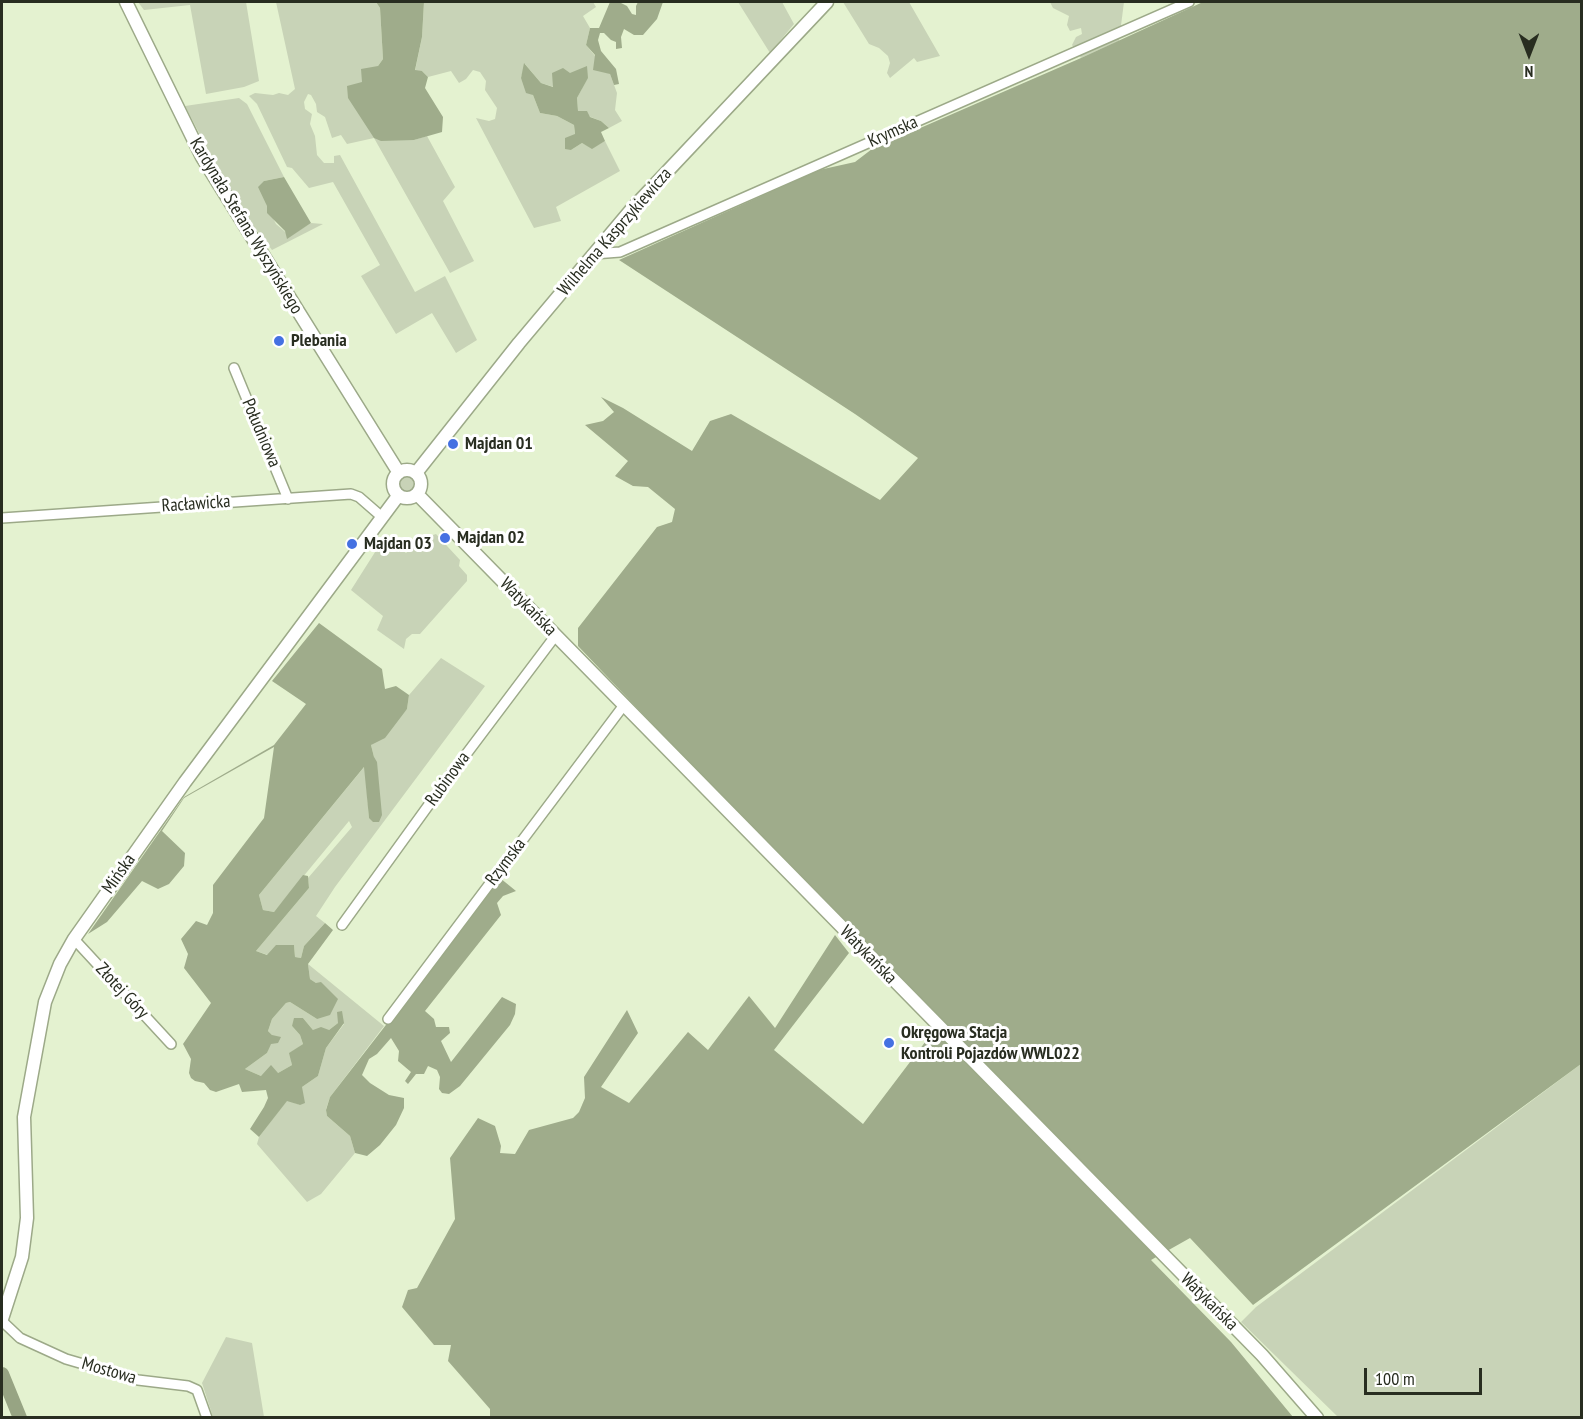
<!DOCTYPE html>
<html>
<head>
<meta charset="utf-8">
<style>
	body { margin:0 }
	#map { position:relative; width:1583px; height:1419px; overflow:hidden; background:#e4f2d0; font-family:"PT Sans Narrow",sans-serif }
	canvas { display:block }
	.frame { position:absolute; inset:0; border:3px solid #282d20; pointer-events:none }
	.north { position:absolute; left:1499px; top:24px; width:60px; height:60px; -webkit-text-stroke:4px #fff; paint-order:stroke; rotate:180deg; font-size:16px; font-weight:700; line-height:24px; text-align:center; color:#282d20 }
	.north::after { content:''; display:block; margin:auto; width:21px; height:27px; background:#282d20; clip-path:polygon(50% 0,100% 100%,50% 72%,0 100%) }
	.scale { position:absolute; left:1364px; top:1368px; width:118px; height:27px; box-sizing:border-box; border:3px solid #282d20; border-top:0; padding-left:8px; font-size:18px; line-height:21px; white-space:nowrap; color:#282d20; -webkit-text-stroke:4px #fff; paint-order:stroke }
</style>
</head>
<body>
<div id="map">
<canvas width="1583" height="1419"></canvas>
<div class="frame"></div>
<div class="north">N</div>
<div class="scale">100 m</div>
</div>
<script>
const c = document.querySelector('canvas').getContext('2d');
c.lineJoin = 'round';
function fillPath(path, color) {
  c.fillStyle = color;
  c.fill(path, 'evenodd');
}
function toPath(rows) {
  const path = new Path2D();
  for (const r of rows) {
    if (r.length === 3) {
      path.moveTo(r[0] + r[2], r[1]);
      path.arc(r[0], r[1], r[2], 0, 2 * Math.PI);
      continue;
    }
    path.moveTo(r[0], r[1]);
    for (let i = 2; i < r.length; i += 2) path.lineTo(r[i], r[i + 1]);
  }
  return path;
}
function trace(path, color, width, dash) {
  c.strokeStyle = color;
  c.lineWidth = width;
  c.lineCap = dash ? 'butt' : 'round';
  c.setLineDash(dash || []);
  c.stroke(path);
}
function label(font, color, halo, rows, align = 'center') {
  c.font = font + ' "PT Sans Narrow",sans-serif';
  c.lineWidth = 6;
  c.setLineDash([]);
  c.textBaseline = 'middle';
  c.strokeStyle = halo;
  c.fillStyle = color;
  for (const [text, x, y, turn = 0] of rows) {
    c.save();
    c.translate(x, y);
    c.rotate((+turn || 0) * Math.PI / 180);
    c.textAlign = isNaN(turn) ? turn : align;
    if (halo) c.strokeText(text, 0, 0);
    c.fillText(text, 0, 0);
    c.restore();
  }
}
fillPath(toPath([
	[138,2,246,2,259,81,244,87,206,94,190,5,144,10],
	[276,2,376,2,380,8,383,59,378,66,414,140,427,136,455,187,443,201,474,261,450,273,374,138,347,144,341,135,332,138,325,117,317,112,316,104,311,95,308,94,304,102,305,109,312,114,310,124,315,136,317,155,324,163,334,163,334,156,340,155,415,292,445,276,477,340,456,353,432,313,396,334,361,276,380,265,333,182,309,188,292,168,287,167,257,104,249,96,255,93,273,95,279,93,288,95,295,89],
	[424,2,593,2,596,7,583,16,590,28,586,45,610,74,617,93,615,110,622,121,609,128,601,121,578,112,577,98,588,77,554,87,541,83,525,64,521,78,533,95,540,113,557,116,574,125,575,135,571,150,582,143,592,148,605,141,620,171,556,207,561,221,534,228,476,118,489,121,495,119,497,108,485,90,486,81,480,72,473,70,466,79,459,83,451,71,428,77,422,71,415,71,422,37],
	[738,2,782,2,794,24,770,53],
	[843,2,909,2,940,56,917,62,914,58,890,78,887,73,890,63,888,56,879,48,869,44],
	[1050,2,1124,2,1119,41,1081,58,1072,45,1076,37,1082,34,1081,28,1070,31,1067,25,1069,16,1053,8],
	[239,98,247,104,284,177,264,181,267,206,276,224,290,236,311,223,323,224,272,250,234,200,185,106],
	[408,485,9],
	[436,534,460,560,459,566,467,575,467,581,420,634,412,634,406,639,404,649,377,630,383,616,351,590,377,549,388,540,406,553,424,538],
	[441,658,485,686,335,887,316,916,325,923,304,946,301,958,295,957,294,945,268,955,256,951,309,888,308,878,352,827,349,821,274,912,263,910,259,895,365,766,369,818,374,757,371,745,407,709,409,695],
	[308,964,384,1026,330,1097,326,1109,327,1116,350,1136,355,1153,321,1194,307,1202,257,1144,259,1137,287,1100,300,1105,302,1087,318,1076,326,1048,344,1024,338,1023,329,1030,313,1030,303,1018,292,1026,300,1035,303,1044,290,1053,292,1065,278,1073,261,1076,245,1069,267,1053,272,1035,268,1031,272,1019,286,1003,290,1002,317,1019,316,983,310,979],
	[1581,1064,1581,1417,1338,1417,1241,1322,1256,1307],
	[226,1337,252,1343,264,1417,213,1417,202,1383]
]), '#c8d3b7');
fillPath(toPath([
	[376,2,424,2,422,37,415,70,422,71,428,77,425,88,443,117,442,132,414,140,381,141,374,138,348,98,347,86,362,82,361,69,378,66,383,59,380,8],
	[610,2,619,2,627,6,632,14,636,15,636,6,638,2,663,2,657,19,643,35,634,35,624,29,621,37,622,48,616,49,616,42,611,40,604,33,600,33,598,40,601,51,616,69,619,84,614,85,610,74,593,70,595,55,586,45,590,28,599,28],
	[1203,2,1581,2,1581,1064,1253,1305,1190,1238,1151,1260,1231,1342,1293,1417,490,1417,490,1409,448,1361,451,1345,434,1345,402,1307,408,1290,417,1288,455,1219,450,1158,478,1118,495,1126,501,1146,500,1153,515,1154,529,1130,573,1118,579,1112,585,1098,584,1077,627,1010,638,1033,601,1087,629,1103,688,1032,708,1050,749,996,775,1028,835,935,849,953,774,1050,863,1124,935,1029,800,879,578,646,578,628,657,527,672,522,675,509,648,487,633,486,615,476,628,461,585,425,603,421,614,412,601,397,623,408,692,451,710,421,731,414,880,500,918,458,855,414,619,260,819,170,855,162,872,149,1081,58],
	[524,63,541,83,553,87,552,73,563,68,570,73,587,66,588,78,577,98,578,111,587,111,590,117,601,121,609,128,601,132,605,141,592,149,582,143,571,150,565,149,565,138,575,134,574,125,557,116,540,113,533,95,526,93,521,78],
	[284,177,311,223,287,239,285,231,267,213,267,206,258,187,264,181],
	[319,623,382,669,385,689,396,686,409,695,407,709,385,738,371,745,374,757,377,762,382,815,379,822,373,822,369,818,364,767,259,895,263,910,274,912,303,875,308,876,309,888,256,951,267,955,276,945,294,945,295,957,301,958,304,946,325,923,333,930,308,964,310,979,316,983,321,982,338,999,330,1015,317,1019,290,1002,286,1003,272,1019,268,1031,272,1035,281,1037,278,1043,271,1044,267,1053,245,1069,261,1076,271,1065,278,1073,292,1065,289,1053,303,1044,300,1035,292,1026,294,1018,303,1018,313,1030,321,1027,329,1030,338,1023,337,1012,342,1011,344,1023,326,1048,318,1076,302,1087,305,1103,300,1105,287,1101,259,1137,250,1129,264,1107,268,1098,266,1090,242,1092,239,1084,216,1092,210,1090,204,1083,195,1081,191,1078,189,1073,191,1059,183,1044,211,1003,184,968,188,954,181,939,196,921,207,925,213,913,213,885,264,818,274,747,184,798,162,831,185,853,184,866,169,884,158,889,142,881,107,922,88,934,184,797,274,745,306,704,272,681],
	[500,878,516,891,503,896,497,903,501,915,425,1011,434,1019,436,1027,449,1027,450,1033,441,1041,451,1062,502,997,516,1004,515,1014,510,1025,460,1086,449,1094,442,1093,439,1089,440,1077,437,1070,428,1066,424,1074,416,1074,408,1084,405,1081,411,1072,398,1061,399,1051,391,1038,377,1054,369,1059,362,1075,370,1083,389,1095,404,1098,404,1108,396,1125,380,1145,367,1156,355,1153,350,1136,327,1116,326,1110,330,1097]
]), '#9fac8b');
trace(toPath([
	[2,1374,20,1418]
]), '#97a483', 14);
const street = toPath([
	[594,254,620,252,1189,2],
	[234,368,288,499],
	[2,518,351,494,359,497,382,517],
	[342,925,446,781,556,635],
	[74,939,171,1044],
	[388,1019,624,705],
	[2,1321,20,1338,66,1359,138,1380,188,1386,197,1390,207,1418]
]);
const secondary = toPath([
	[126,2,202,157,399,473],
	[407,484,14],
	[416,473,519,343,630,211,827,2],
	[417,494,1262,1355,1317,1418],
	[2,1319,22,1257,27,1218,24,1117,45,1002,60,964,74,939,185,782,398,496]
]);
trace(street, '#9ca988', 12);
trace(secondary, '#9ca988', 15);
trace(street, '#fff', 9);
trace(secondary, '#fff', 12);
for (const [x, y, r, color] of [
	[279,341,6,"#4571e2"],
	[453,444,6,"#4571e2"],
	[445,538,6,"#4571e2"],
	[352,544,6,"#4571e2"],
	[889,1043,6,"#4571e2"]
]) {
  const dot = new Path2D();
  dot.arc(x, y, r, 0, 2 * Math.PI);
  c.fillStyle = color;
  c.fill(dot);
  trace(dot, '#fff', 2);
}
label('18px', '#282d20', '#fff', [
	["Krymska",893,132,-24],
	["Kardynała Stefana Wyszyńskiego",246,226,59],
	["Wilhelma Kasprzykiewicza",615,232,-49],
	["Południowa",261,433,67],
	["Racławicka",196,504,-4],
	["Watykańska",528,607,46],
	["Rubinowa",448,779,-54],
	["Rzymska",506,862,-53],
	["Mińska",119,874,-55],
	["Watykańska",868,955,46],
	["Złotej Góry",122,991,47],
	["Watykańska",1209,1302,45],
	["Mostowa",109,1371,16]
]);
label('bold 18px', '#282d20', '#fff', [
	["Plebania",291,341],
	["Majdan 01",465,444],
	["Majdan 02",457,538],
	["Majdan 03",364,544],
	["Okręgowa Stacja",901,1033],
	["Kontroli Pojazdów WWL022",901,1054]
], 'left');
</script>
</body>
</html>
